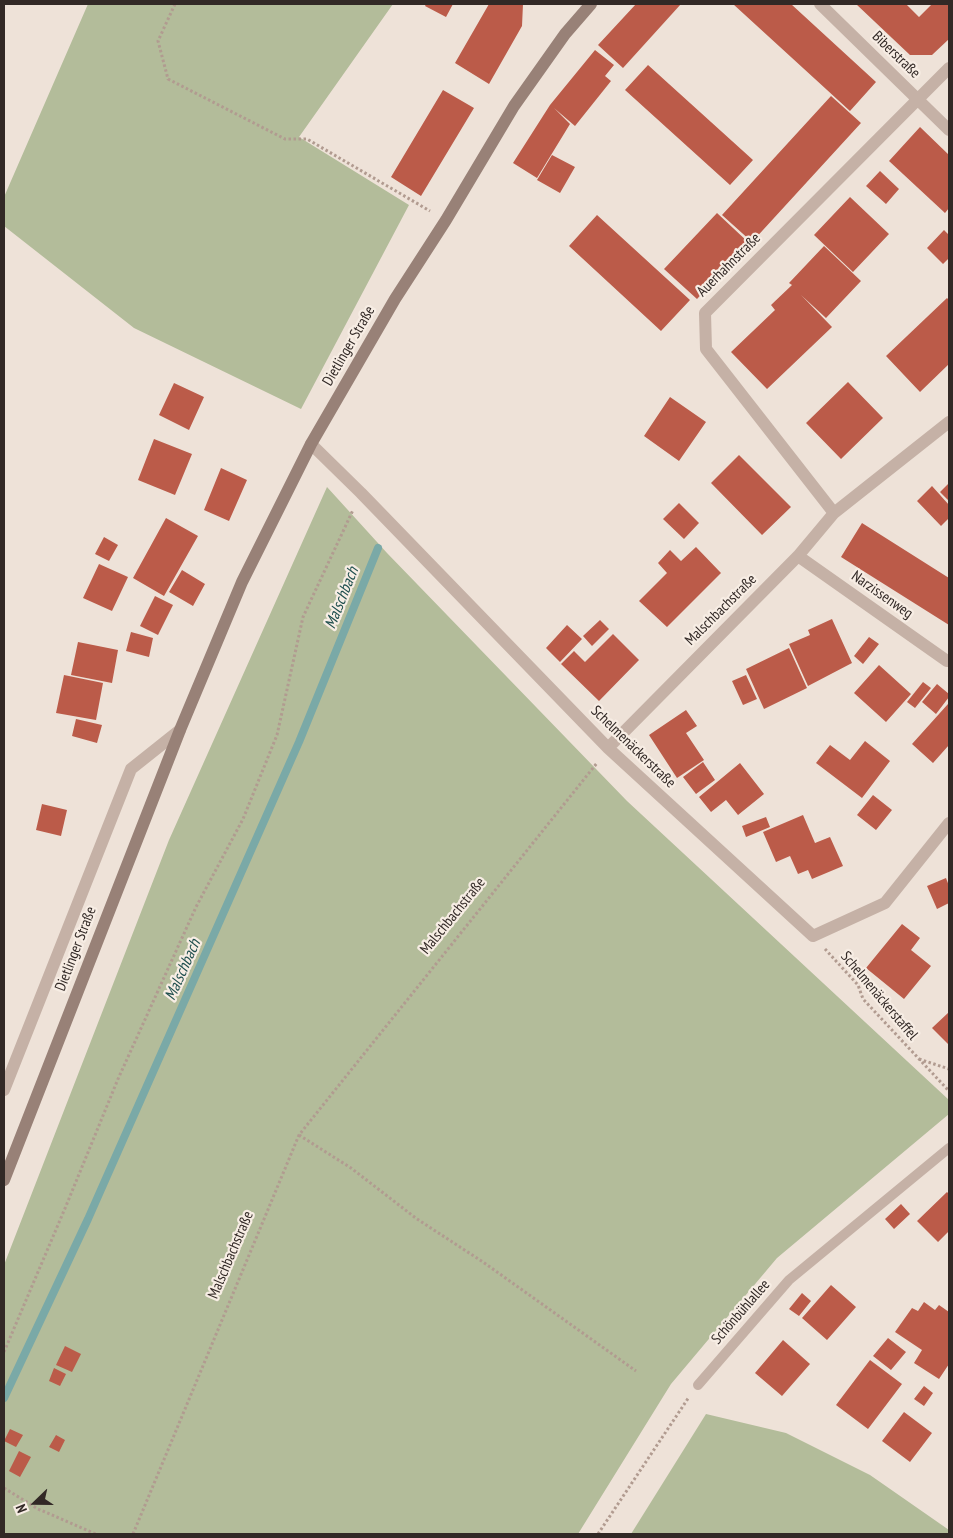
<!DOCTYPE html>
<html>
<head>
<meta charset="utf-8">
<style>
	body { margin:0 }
	#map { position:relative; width:953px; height:1538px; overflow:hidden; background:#eee2d8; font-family:"PT Sans Narrow",sans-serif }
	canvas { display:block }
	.frame { position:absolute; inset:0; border:5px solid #322926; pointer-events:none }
	.north { position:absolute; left:10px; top:1478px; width:50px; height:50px; -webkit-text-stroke:4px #f7ede4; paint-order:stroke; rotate:248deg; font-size:14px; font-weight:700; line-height:20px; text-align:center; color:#322926 }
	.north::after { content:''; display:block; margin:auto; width:18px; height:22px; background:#322926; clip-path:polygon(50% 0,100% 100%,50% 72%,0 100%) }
</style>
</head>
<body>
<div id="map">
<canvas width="953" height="1538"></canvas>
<div class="frame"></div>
<div class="north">N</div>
</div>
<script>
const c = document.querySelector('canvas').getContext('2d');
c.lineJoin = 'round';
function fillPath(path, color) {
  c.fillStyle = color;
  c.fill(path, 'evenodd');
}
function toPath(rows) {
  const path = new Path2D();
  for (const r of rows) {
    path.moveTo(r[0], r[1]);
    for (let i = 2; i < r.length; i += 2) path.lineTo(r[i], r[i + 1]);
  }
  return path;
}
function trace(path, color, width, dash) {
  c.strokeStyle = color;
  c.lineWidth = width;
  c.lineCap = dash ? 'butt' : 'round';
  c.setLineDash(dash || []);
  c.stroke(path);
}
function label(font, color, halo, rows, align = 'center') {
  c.font = font + ' "PT Sans Narrow",sans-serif';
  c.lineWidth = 4.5;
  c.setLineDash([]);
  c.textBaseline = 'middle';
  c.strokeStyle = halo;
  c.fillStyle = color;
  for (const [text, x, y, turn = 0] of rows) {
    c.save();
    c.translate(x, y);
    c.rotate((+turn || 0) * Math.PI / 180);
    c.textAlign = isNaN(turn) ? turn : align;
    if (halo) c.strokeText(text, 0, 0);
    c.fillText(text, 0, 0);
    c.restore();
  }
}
fillPath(toPath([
	[88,4,393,4,299,137,409,205,301,409,134,328,4,226,4,197],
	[327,487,387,553,627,801,949,1100,949,1114,777,1258,671,1384,578,1534,4,1534,4,1265,169,840],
	[706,1414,786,1433,870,1475,949,1530,949,1534,631,1534]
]), '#b3bc9a');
trace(toPath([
	[4,1398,88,1219,299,742,378,548]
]), '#7aa9a7', 8);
fillPath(toPath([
	[426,4,453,4,446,17,425,6],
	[489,4,523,4,522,26,489,84,455,63],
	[636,4,681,4,623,68,598,45],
	[733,4,791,4,876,82,850,111],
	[856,4,906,4,919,17,932,4,949,4,949,39,932,55,910,55],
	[595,50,614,65,605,76,611,81,575,126,554,108,570,124,537,178,513,163,550,105],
	[648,65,753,160,730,185,625,90],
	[443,90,474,108,421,196,391,177],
	[831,96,861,123,752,242,722,215],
	[920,127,949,155,949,208,945,213,889,161],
	[552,155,575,167,560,193,537,180],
	[880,171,899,189,886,204,866,186],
	[850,197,889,234,853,272,814,235],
	[717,213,749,243,697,299,664,269],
	[597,215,690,300,661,331,569,246],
	[944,230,949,235,949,258,943,264,927,248],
	[824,246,861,281,826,318,801,295,832,327,767,389,731,352,775,310,771,305,792,285,789,283],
	[947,298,949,300,949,364,920,392,886,356],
	[848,382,883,418,841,459,806,423],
	[174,383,204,397,189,430,159,415],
	[670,397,706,422,679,461,644,436],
	[154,439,192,454,175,495,138,480],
	[739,455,791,507,762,535,711,483],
	[221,468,247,480,229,521,204,510],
	[949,483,949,501,940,492],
	[932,486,949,505,949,518,941,526,917,501],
	[679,503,699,523,684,539,663,519],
	[166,518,198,536,164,596,133,578],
	[862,523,949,578,949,625,841,557],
	[104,537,118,545,109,561,95,554],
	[696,547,721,573,667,627,639,601,667,573,658,563,670,550,681,561],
	[99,564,128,577,112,611,83,598],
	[182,570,205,584,193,606,169,592],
	[155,596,173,605,158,635,140,626],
	[832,619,852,663,808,686,789,644,810,635,808,630],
	[600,620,609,629,592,646,583,636],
	[567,625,582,639,560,662,546,648],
	[131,632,153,638,149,657,126,651],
	[613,634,639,660,599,701,561,664,574,651,585,662],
	[869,637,879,644,863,664,854,656],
	[78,642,118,650,112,683,71,675],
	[789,648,807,688,764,709,746,669],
	[879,665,911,694,886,722,854,693],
	[64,675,103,683,96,720,56,713],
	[746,675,757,699,743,705,732,681],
	[923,682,931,688,915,708,907,702],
	[937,684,949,694,949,697,936,714,922,702],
	[948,704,949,705,949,745,933,763,912,744],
	[686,710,697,726,686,733,704,760,677,778,649,735],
	[76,719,102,725,97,743,72,736],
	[865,741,890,761,862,798,816,763,830,745,850,760],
	[703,762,715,780,696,794,683,777],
	[740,763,764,794,738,815,726,800,711,812,699,797],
	[873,795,892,810,876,830,857,815],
	[42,804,67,810,61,836,36,830],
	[803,815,815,843,830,837,843,866,812,879,808,870,798,874,790,856,776,862,763,832],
	[766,817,770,827,746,837,742,826],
	[946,878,949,886,949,903,937,909,927,886],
	[902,924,920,938,911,950,931,966,904,999,866,968],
	[949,1012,949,1045,932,1028],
	[947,1192,949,1194,949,1231,938,1242,917,1221],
	[901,1204,910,1214,894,1229,885,1219],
	[831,1285,856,1307,827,1340,802,1318],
	[802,1293,811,1301,799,1316,789,1309],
	[924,1302,935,1310,939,1305,949,1312,949,1354,948,1356,949,1357,949,1364,939,1379,914,1363,922,1350,895,1332,912,1308,918,1311],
	[888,1338,906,1352,891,1370,873,1356],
	[783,1340,810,1364,782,1396,755,1373],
	[65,1346,81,1354,72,1372,56,1365],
	[870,1360,902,1384,868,1429,836,1405],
	[54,1368,66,1374,60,1386,49,1381],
	[924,1386,933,1393,924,1406,914,1399],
	[904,1412,932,1433,910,1462,882,1441],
	[10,1429,23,1435,16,1447,4,1441],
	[56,1435,65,1440,59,1452,49,1447],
	[19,1451,31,1457,20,1477,9,1471]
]), '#bb5b49');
trace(toPath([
	[175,4,158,41,168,79,285,139,307,139,430,211],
	[825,949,858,985,863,999,949,1091],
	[919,1059,949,1069],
	[299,1135,351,1168,417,1219,483,1262,636,1371],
	[4,1352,66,1206,118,1079,196,907,243,819,277,735,303,617,353,510],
	[4,1488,38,1509,96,1534],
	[133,1534,299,1135,597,763],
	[598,1534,689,1397]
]), '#b19b90', 3, [2.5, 2.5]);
trace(toPath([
	[698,1385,789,1280,949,1148]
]), '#c5b1a6', 10);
trace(toPath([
	[820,4,949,130],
	[311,444,361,493,608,748,813,936,885,903,949,823],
	[834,513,706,349,705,313,949,68],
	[798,556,947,661],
	[608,748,798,556,834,513,949,422],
	[4,1090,131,769,180,730]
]), '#c5b1a6', 12);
trace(toPath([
	[4,1180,180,730,242,582,311,444,395,299,446,220,514,106,565,34,591,4]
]), '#988177', 12);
label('15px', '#322926', '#f7ede4', [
	["Biberstraße",896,55,44],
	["Auerhahnstraße",729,265,-45],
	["Dietlinger Straße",349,346,-60],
	["Narzissenweg",882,595,35],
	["Malschbachstraße",721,610,-45],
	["Schelmenäckerstraße",633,747,44],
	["Malschbachstraße",453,916,-51],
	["Dietlinger Straße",76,949,-69],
	["Schelmenäckerstaffel",879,996,50],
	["Malschbachstraße",231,1255,-67],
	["Schönbühlallee",741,1312,-49]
]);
label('italic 16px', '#1f4f4e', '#f7ede4', [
	["Malschbach",342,598,-68],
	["Malschbach",183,970,-66]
]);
</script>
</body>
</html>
